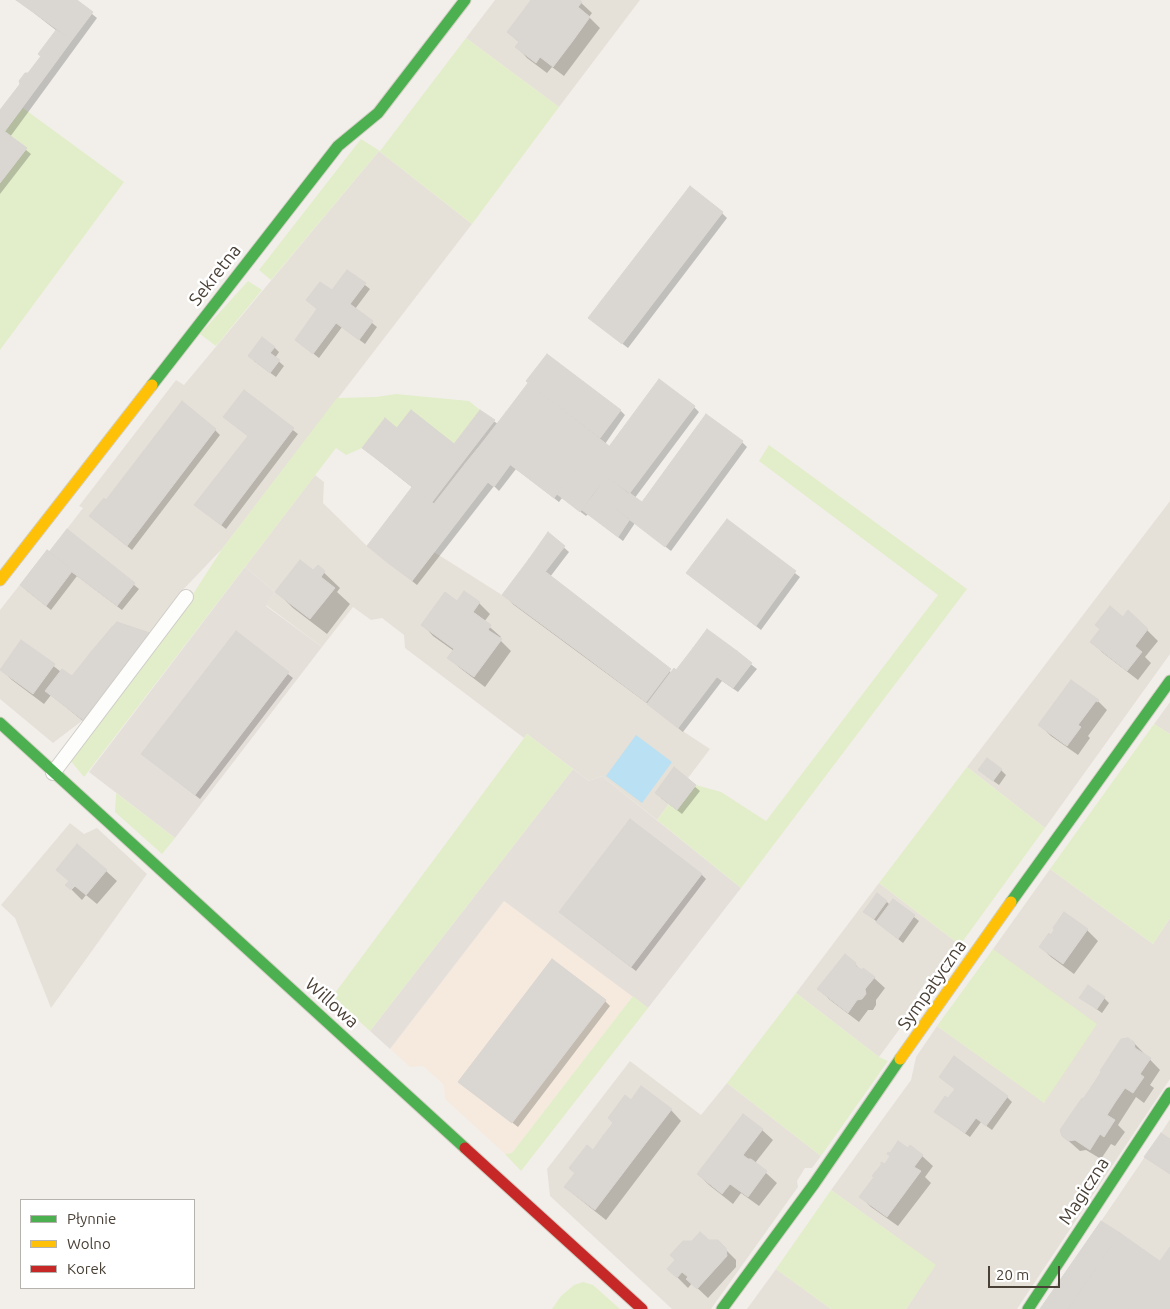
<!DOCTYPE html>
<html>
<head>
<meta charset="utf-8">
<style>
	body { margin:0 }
	#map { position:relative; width:1170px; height:1309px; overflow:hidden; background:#f2efeb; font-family:Ubuntu,sans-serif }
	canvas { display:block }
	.legend { position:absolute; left:20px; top:1199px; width:175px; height:90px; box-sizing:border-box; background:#fff; border:1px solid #b6b3af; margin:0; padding:6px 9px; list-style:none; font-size:15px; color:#494036 }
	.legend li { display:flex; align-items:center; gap:10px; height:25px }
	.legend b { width:25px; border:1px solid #b6b3af }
	.scale { position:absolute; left:988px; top:1266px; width:72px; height:22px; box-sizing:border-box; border:2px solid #494036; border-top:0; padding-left:6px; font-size:15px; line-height:18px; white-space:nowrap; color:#494036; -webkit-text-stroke:4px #fff; paint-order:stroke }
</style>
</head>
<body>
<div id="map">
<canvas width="1170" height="1309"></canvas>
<ul class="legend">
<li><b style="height:6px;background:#4caf50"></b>Płynnie</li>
<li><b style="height:6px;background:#ffc107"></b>Wolno</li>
<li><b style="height:6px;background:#c62828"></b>Korek</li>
</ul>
<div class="scale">20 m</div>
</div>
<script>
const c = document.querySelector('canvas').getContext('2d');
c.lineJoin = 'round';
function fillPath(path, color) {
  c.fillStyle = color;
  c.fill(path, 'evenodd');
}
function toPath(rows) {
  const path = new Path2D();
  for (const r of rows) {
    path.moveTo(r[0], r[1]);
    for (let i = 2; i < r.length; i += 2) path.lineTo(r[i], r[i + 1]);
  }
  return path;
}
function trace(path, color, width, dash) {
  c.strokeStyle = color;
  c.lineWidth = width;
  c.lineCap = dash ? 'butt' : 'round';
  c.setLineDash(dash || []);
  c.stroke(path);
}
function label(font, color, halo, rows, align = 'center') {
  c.font = font + ' Ubuntu,sans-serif';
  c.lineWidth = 5;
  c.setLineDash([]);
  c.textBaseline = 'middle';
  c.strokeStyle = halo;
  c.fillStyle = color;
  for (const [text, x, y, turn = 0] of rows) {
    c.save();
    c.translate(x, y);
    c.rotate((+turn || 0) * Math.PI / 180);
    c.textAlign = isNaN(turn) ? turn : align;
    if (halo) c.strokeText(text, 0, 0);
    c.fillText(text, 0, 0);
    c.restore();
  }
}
fillPath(toPath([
	[495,0,640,0,559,107,466,38],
	[379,151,472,224,222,549,179,594,83,720,53,743,0,699,0,610,47,550,50,551,83,508,79,506,176,380,184,385],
	[315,475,324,482,323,503,367,546,411,581,434,552,502,595,646,702,647,704,678,728,710,749,688,778,696,785,677,810,669,804,657,820,602,776,589,781,527,734,524,738,405,648,404,635,382,618,371,620,353,607,322,647,266,605,275,592,245,567],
	[1170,501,1170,654,1045,828,967,767],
	[1170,702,1170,734,1154,724],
	[70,823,84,834,97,828,147,874,51,1008,15,918,1,905],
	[1050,869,1153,944,1170,918,1170,1079,1017,1309,906,1309,935,1265,831,1190,911,1080,916,1057,937,1026,1045,1103,993,949],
	[879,883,960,945,934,981,926,982,916,996,918,1004,879,1057,796,993],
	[630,1061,701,1115,727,1083,821,1156,812,1168,805,1168,797,1181,798,1187,711,1309,672,1309,550,1196,547,1169],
	[1170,1119,1170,1309,1059,1283,1161,1133],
	[776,1269,831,1309,747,1309]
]), '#e6e1d8');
fillPath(toPath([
	[504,901,633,996,512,1153,505,1154,445,1099,444,1085,423,1066,410,1067,390,1049]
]), '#f5eadd');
fillPath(toPath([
	[245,567,275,592,266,606,322,647,175,838,89,772],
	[573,769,589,781,602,776,741,888,648,1008,504,901,390,1049,370,1031]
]), '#e5dfda');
fillPath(toPath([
	[466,38,559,107,472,224,379,151,271,280,259,270,361,139,380,151],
	[23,108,124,182,0,350,0,183,27,148,5,131],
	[248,281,262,290,216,346,200,334],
	[396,394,469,401,480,410,454,444,397,428,385,418,362,448,346,455,336,448,84,777,70,760,175,622,222,549,337,398,376,397],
	[769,445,967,589,741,888,657,820,669,804,677,810,696,785,721,792,766,821,938,595,759,461],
	[1154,724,1170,734,1170,918,1153,944,1050,869],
	[527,734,573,769,370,1031,332,997],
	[967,767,1045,828,960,945,879,883],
	[116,793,175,838,162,854,115,812],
	[993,949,1097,1024,1044,1103,937,1026],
	[796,993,879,1057,888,1061,821,1156,727,1083],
	[633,996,648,1008,521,1171,505,1154,512,1153],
	[831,1190,936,1265,906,1309,831,1309,776,1269],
	[583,1282,593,1285,620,1309,552,1309,561,1296,574,1285]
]), '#e2edc9');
fillPath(toPath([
	[636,735,672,762,642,803,606,776]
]), '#b9e0f3');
fillPath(toPath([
	[17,0,75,0,97,18,10,137,31,154,0,194,0,112,42,56,40,54,57,31],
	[533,0,578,0,592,13,589,17,600,28,564,76,552,67,547,73,527,58,517,47,520,43,509,32],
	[722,213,727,218,628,348,595,323],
	[347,271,370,289,355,309,377,327,365,344,342,327,319,358,296,340],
	[274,347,279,352,275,358,284,366,276,377,254,361],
	[530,383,620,410,625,415,605,444,610,447,694,407,699,412,634,499,642,504,742,442,747,447,671,551,635,523,623,541,588,514,586,516,562,498,559,502,516,469,499,491,494,486,417,585,368,546,413,488,369,453,397,430,455,446,480,412,498,424],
	[244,392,298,434,226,529,201,509,249,436],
	[215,430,220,435,132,550,96,521,107,501],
	[727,521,800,577,761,630,693,578],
	[67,530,139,589,122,610,77,576,51,610,26,590,50,553],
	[549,534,569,552,550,577,672,673,676,672,707,630,757,669,738,692,722,681,683,732,648,704,514,605,504,595],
	[318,567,340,588,337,592,350,604,327,634,293,608,277,592,313,572],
	[457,602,479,603,490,614,484,622,501,637,499,639,511,651,485,687,460,668,449,658,454,651,433,636,423,625],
	[1123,618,1147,630,1158,641,1145,657,1151,663,1138,680,1103,653,1092,642],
	[117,623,150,634,122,681,128,686,94,730,51,695,44,704,12,680,1,669,22,641,61,672,72,678],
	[236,633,293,678,200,799,148,758],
	[1097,700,1107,710,1088,736,1090,738,1078,755,1051,736,1040,725],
	[674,769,700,791,682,814,661,798],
	[1001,770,1006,775,999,785,985,775],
	[106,871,117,881,97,904,86,895,82,900,67,885],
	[701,874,706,879,636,971,566,917],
	[894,901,919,921,903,943,865,912,887,902,890,905],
	[1065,914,1087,930,1098,941,1074,974,1051,957,1041,947,1051,937],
	[855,964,862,971,874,978,885,988,876,1000,876,1005,873,1010,868,1010,859,1022,830,1000,819,989],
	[1081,998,1104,998,1109,1003,1102,1013],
	[605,1001,610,1006,518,1127,459,1082],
	[1134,1043,1160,1070,1150,1085,1154,1088,1144,1103,1136,1097,1118,1125,1125,1132,1115,1146,1111,1144,1101,1159,1086,1150,1080,1151,1063,1136,1084,1101],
	[1007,1097,1012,1102,992,1130,981,1122,970,1137,941,1116],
	[631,1101,671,1110,681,1121,606,1220,577,1197,566,1187],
	[762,1130,773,1140,755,1163,777,1183,759,1206,741,1193,733,1204,709,1185,698,1174],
	[922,1156,933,1166,925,1177,931,1183,898,1226,871,1207,861,1197,885,1166],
	[717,1241,736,1260,736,1267,708,1298,692,1283,688,1288,669,1269,692,1242]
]), '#0003');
const building = toPath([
	[16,0,77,0,93,12,72,40,16,0],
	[531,0,580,0,582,2,578,7,590,17,572,42,526,7,531,0],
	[526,7,572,42,553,67,540,57,536,63,515,47,519,42,507,32,526,7],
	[56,30,72,40,53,66,38,54,56,30],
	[41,56,53,66,5,131,0,128,0,110,20,84,19,81,25,73,28,73,41,56],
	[0,128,27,148,0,183,0,128],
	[690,186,723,212,622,344,588,318,690,186],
	[347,270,366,283,350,304,373,321,359,340,336,323,313,354,295,340,317,309,306,300,320,282,332,290,347,270],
	[262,337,275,347,270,353,280,360,270,373,248,356,262,337],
	[547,354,621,410,600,438,526,381,547,354],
	[659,379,695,406,629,494,594,467,659,379],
	[528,383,609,446,594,467,583,459,577,468,506,412,528,383],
	[244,390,294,428,238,502,212,482,248,436,223,417,244,390],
	[182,401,216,429,127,546,89,516,104,498,106,500,182,401],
	[411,410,468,455,432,502,374,457,411,410],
	[480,410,495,420,468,455,454,444,480,410],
	[506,412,577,468,554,498,482,443,506,412],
	[706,414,743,441,665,547,595,493,606,476,642,502,706,414],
	[385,418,397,428,374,457,362,448,385,418],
	[482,443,510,465,494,487,465,464,482,443],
	[583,459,606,476,580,512,557,494,583,459],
	[465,464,488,482,412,581,388,563,465,464],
	[212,482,238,502,221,525,194,505,212,482],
	[412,487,434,504,388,563,367,546,412,487],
	[595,493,630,519,618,537,582,510,595,493],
	[727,519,796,571,774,601,705,548,727,519],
	[67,529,135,583,117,606,72,572,73,570,49,552,67,529],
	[548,532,565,546,545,572,529,559,548,532],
	[705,548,774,601,756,626,686,573,705,548],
	[47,550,73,570,46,606,20,585,47,550],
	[529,559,608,620,582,654,502,595,529,559],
	[300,560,313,570,318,565,325,571,321,577,335,588,310,619,275,592,300,560],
	[464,591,480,602,473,612,491,625,488,630,502,639,474,677,447,658,454,649,421,625,445,592,457,601,464,591],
	[1110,606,1123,617,1128,610,1148,629,1135,646,1142,652,1127,671,1090,642,1100,629,1095,625,1110,606],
	[608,620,671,669,646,702,582,654,608,620],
	[117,622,150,633,139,648,112,627,117,622],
	[112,627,139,648,118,675,91,652,112,627],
	[707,629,737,651,722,670,693,648,707,629],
	[236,631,289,672,195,795,141,754,236,631],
	[21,640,55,664,33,694,0,670,21,640],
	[693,648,722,670,678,728,647,704,674,668,676,670,693,648],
	[737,651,752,663,733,688,717,677,737,651],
	[91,652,118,675,83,720,45,691,62,669,72,676,91,652],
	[1071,680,1099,700,1098,702,1096,701,1078,725,1081,727,1067,746,1038,725,1071,680],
	[987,758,1002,769,993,781,978,770,987,758],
	[674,767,696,785,677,810,655,793,674,767],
	[630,819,702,874,631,967,559,912,630,819],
	[77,844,107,870,86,895,75,886,71,890,65,885,69,881,56,870,77,844],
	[877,893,887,901,874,919,863,912,877,893],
	[893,899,915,915,898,939,876,922,893,899],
	[1064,912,1088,929,1063,964,1039,947,1049,933,1051,935,1054,930,1053,928,1064,912],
	[845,954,856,963,855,965,862,970,863,968,875,977,865,989,866,994,862,999,857,1000,848,1013,817,989,845,954],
	[552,959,606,1000,512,1123,458,1082,552,959],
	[1088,985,1105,997,1097,1009,1079,998,1088,985],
	[1128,1038,1134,1042,1135,1048,1151,1058,1140,1074,1144,1077,1133,1093,1125,1088,1116,1101,1092,1086,1101,1072,1100,1071,1121,1039,1128,1038],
	[954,1056,1008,1096,986,1126,976,1118,965,1133,934,1112,945,1096,948,1098,955,1089,939,1077,954,1056],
	[641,1086,672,1109,633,1160,603,1136,613,1123,608,1118,625,1095,631,1100,641,1086],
	[1092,1086,1116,1101,1107,1115,1115,1120,1104,1137,1100,1134,1090,1150,1075,1140,1068,1141,1062,1136,1060,1130,1082,1098,1083,1099,1092,1086],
	[743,1114,763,1129,743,1155,748,1159,751,1159,767,1171,748,1197,730,1184,722,1194,697,1174,743,1114],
	[1161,1133,1170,1139,1170,1174,1144,1157,1161,1133],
	[603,1136,633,1160,595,1210,564,1187,575,1173,569,1168,587,1145,593,1150,603,1136],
	[898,1141,908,1148,910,1145,923,1155,914,1167,921,1171,887,1217,859,1197,874,1177,872,1176,881,1165,881,1162,885,1164,890,1156,887,1154,888,1152,890,1153,898,1141],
	[1101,1221,1120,1233,1068,1309,1040,1309,1101,1221],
	[700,1232,709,1240,718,1240,726,1248,727,1256,697,1289,686,1279,688,1277,682,1272,677,1278,667,1269,675,1260,670,1255,683,1241,692,1241,700,1232],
	[1120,1233,1161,1262,1129,1309,1068,1309,1120,1233],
	[1170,1247,1170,1309,1129,1309,1161,1262,1160,1261,1170,1247]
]);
fillPath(building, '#dad6d2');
trace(building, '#dad6d1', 1);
const lane = toPath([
	[53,773,186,597]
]);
const fast = toPath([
	[152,385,338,146,378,113,465,0],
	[0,723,465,1148],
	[1011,902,1170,681],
	[722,1309,814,1184,900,1059],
	[1028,1309,1170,1093]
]);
const slow = toPath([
	[0,580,152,385],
	[900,1059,1011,902]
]);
const jam = toPath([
	[465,1148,642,1309]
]);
trace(lane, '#d0cdc8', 16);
trace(fast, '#d3cec3', 13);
trace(slow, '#d3cec3', 13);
trace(jam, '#d3cec3', 13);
trace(lane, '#fdfdfc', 14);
trace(fast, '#4caf50', 11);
trace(slow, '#ffc107', 11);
trace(jam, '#c62828', 11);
label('18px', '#494036', '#fff', [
	["Sekretna",215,275,-52],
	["Sympatyczna",932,985,-55],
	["Willowa",332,1003,42],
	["Magiczna",1084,1191,-57]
]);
</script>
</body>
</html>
